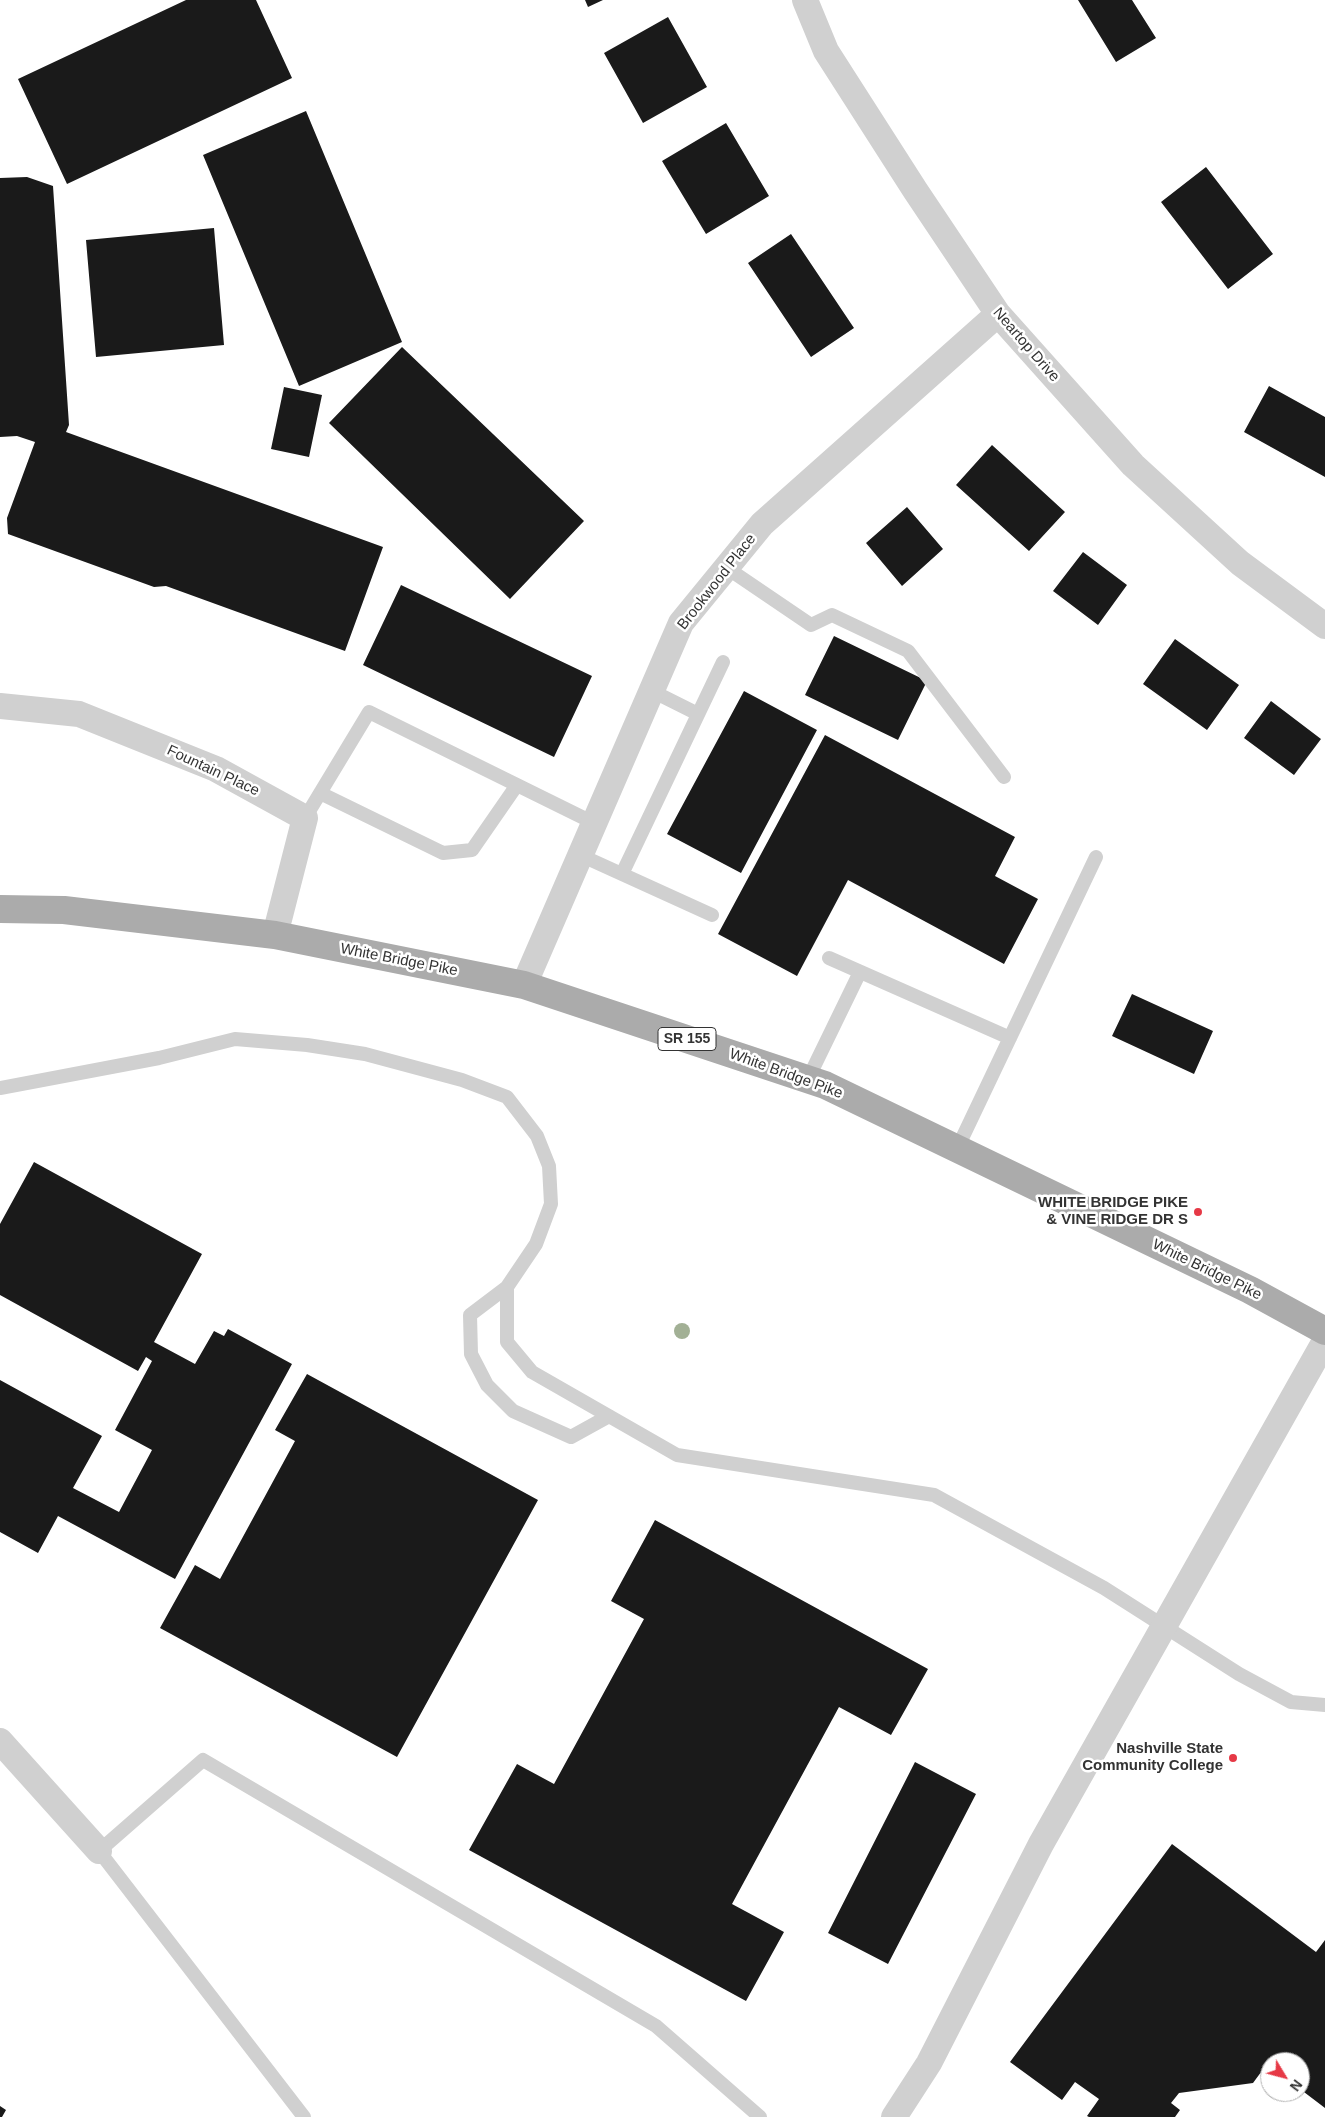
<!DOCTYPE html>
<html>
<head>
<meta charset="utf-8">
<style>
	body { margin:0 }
	#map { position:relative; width:1325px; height:2117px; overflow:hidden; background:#fff; font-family:Helvetica,sans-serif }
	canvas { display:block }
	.north { position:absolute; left:1260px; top:2052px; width:50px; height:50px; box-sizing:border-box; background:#fff; border:1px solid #adadad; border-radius:50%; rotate:127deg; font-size:14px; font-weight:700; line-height:20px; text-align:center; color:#333 }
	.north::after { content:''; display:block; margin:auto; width:18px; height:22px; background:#e63946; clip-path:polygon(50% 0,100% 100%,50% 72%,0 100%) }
</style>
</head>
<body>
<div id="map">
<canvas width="1325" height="2117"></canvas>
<div class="north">N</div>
</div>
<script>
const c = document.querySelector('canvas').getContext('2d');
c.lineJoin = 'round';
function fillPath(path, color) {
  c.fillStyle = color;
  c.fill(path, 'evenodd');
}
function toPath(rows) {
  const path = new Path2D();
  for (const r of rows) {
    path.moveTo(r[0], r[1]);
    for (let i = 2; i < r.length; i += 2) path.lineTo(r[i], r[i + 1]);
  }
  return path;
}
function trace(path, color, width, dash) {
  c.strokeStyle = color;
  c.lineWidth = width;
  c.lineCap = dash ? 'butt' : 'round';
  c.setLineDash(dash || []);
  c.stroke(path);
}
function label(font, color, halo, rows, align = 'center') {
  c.font = font + ' Helvetica,sans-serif';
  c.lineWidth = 5;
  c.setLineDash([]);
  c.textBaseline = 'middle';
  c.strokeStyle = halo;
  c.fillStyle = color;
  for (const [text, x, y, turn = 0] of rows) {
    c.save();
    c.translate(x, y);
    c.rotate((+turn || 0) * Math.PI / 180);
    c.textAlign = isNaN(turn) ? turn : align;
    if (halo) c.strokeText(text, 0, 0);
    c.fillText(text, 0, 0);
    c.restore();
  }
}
fillPath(toPath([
	[186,0,256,0,292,78,67,184,18,79],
	[585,0,603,0,588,7],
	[1078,0,1132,0,1156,38,1116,62],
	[668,17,707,87,643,123,604,53],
	[306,111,402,342,299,386,203,155],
	[726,123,769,196,706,234,662,161],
	[1206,167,1273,254,1228,289,1161,202],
	[27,177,53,186,69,425,66,432,383,547,345,651,166,586,154,587,8,534,7,518,35,442,17,436,0,437,0,178],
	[214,228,224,345,96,357,86,240],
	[791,234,854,328,811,357,748,263],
	[402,347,584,521,510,599,329,423],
	[1269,386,1325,417,1325,477,1244,432],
	[284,387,322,395,309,457,271,449],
	[992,445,1065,512,1029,551,956,485],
	[907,507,943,549,902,586,866,543],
	[1083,552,1127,585,1098,625,1053,591],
	[401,585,592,676,554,757,363,665],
	[834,636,927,681,898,740,805,695],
	[1175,639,1239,685,1207,730,1143,684],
	[744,691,817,730,741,873,667,834],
	[1271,701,1321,739,1294,775,1244,738],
	[825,735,1015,837,995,876,1038,899,1004,964,848,880,797,976,718,934],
	[1132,994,1213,1031,1194,1074,1112,1036],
	[34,1162,202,1254,154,1342,195,1364,214,1331,224,1336,228,1329,292,1364,175,1579,58,1516,38,1553,0,1532,0,1380,102,1436,73,1488,119,1512,152,1450,115,1430,152,1361,146,1357,138,1371,0,1295,0,1224],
	[307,1374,538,1500,397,1757,160,1628,195,1565,220,1579,295,1441,275,1430],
	[655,1520,928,1669,891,1735,839,1707,732,1904,784,1932,746,2001,469,1850,517,1764,554,1784,644,1619,611,1601],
	[915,1762,976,1794,888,1964,828,1933],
	[1172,1844,1316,1952,1325,1940,1325,2108,1300,2089,1300,2062,1270,2062,1270,2066,1267,2064,1253,2083,1179,2093,1171,2103,1180,2110,1175,2117,1089,2117,1087,2116,1099,2099,1075,2082,1062,2100,1010,2062],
	[0,2106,6,2110,2,2117,0,2117]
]), '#1a1a1a');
trace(toPath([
	[727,568,811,625,832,615,908,651,1004,777],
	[652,691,698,714],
	[320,793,443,853,472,850,517,785],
	[305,818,369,712,594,823],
	[580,855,712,915],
	[622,874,723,662],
	[829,958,1010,1038],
	[808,1079,860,972],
	[0,1088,159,1058,235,1039,307,1045,365,1054,462,1080,507,1097,537,1136,549,1166,551,1204,536,1244,507,1287,507,1342,532,1372,677,1455,934,1495,1104,1588,1239,1674,1291,1702,1325,1705],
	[957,1149,1096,857],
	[507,1287,470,1315,471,1354,487,1385,513,1411,571,1437,609,1416],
	[304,2117,99,1851,203,1760,656,2026,760,2117]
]), '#d0d0d0', 14);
trace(toPath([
	[805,0,826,51,915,190,998,314,1133,465,1240,563,1325,626],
	[0,706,79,714,216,769,305,818,275,935],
	[524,985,681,623,762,524,998,314],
	[0,1741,99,1851],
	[894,2117,929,2063,1041,1844,1325,1341]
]), '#d0d0d0', 26);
trace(toPath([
	[0,909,64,910,275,935,524,985,825,1085,1250,1290,1325,1331]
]), '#ababab', 28);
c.fillStyle = '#a2b095';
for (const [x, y] of [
	[682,1331]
]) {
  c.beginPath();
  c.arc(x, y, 8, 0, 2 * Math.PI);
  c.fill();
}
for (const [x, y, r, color] of [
	[1198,1212,5,"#e63946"],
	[1233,1758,5,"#e63946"]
]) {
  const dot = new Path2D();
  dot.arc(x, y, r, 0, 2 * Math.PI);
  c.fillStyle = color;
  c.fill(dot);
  trace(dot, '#fff', 2);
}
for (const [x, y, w] of [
	[687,1039,58]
]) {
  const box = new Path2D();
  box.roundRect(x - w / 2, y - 11.5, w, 23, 4);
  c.fillStyle = '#fff';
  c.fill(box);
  trace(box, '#333', 1);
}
label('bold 14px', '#333', null, [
	["SR 155",687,1039]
]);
label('15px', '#333', '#fff', [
	["Neartop Drive",1026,345,49],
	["Brookwood Place",717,582,-52],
	["Fountain Place",213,771,25],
	["White Bridge Pike",399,960,11],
	["White Bridge Pike",786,1074,20],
	["White Bridge Pike",1207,1270,26]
]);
label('bold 15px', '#333', '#fff', [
	["WHITE BRIDGE PIKE",1188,1203],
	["& VINE RIDGE DR S",1188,1220],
	["Nashville State",1223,1749],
	["Community College",1223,1766]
], 'right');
</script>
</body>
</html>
